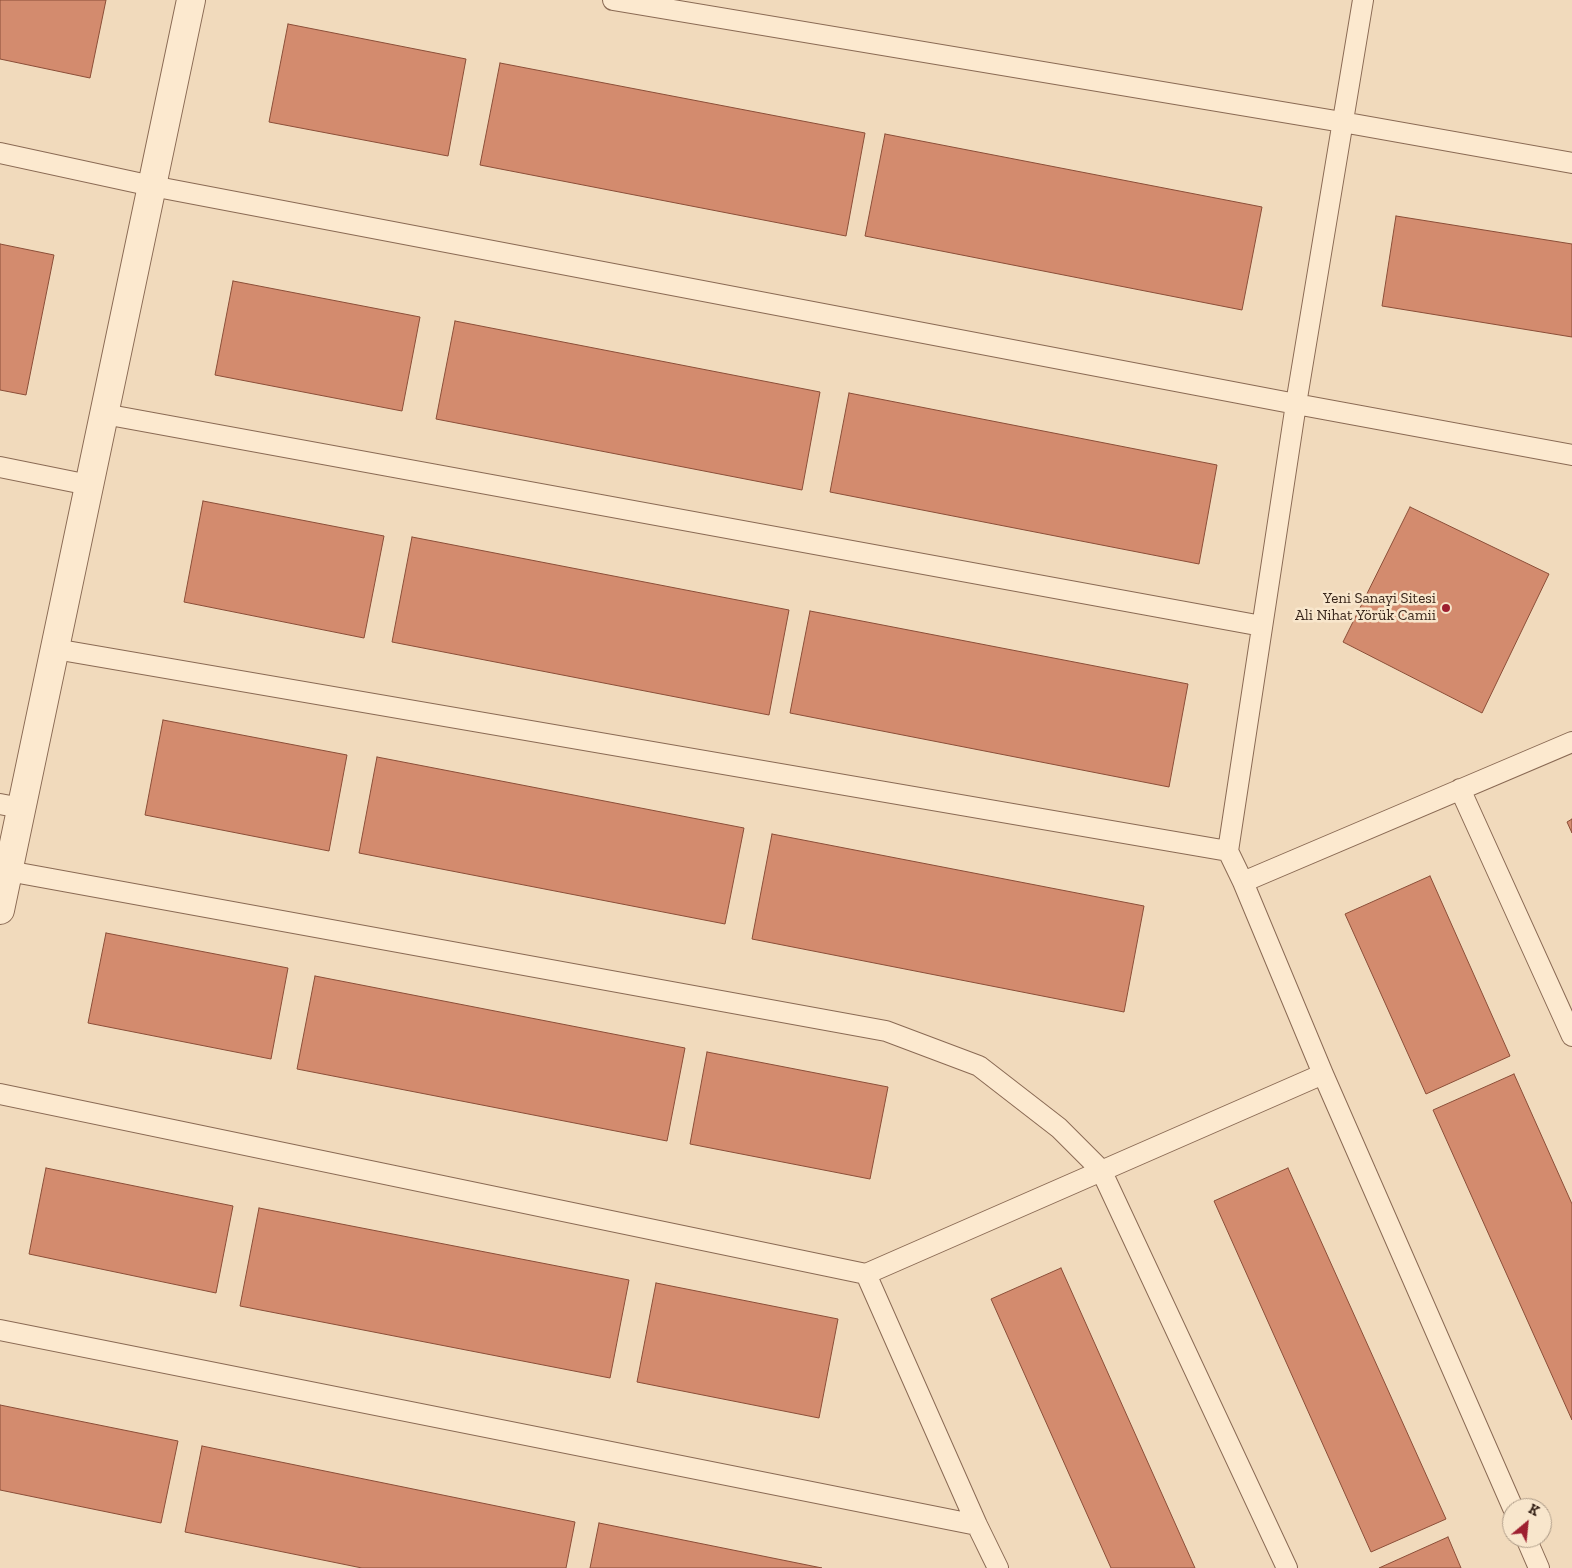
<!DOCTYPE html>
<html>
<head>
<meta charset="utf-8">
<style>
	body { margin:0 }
	#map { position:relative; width:1572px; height:1568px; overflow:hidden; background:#f1dabc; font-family:"Zilla Slab",serif }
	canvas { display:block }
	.north { position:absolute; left:1502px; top:1498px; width:50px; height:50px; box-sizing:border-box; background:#f8e6cc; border:1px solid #ab9985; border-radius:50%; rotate:28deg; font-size:14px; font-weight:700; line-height:20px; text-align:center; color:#38251a }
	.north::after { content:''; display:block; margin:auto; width:18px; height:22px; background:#9e1f30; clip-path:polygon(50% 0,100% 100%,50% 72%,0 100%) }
</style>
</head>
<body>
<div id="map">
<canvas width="1572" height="1568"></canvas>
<div class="north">K</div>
</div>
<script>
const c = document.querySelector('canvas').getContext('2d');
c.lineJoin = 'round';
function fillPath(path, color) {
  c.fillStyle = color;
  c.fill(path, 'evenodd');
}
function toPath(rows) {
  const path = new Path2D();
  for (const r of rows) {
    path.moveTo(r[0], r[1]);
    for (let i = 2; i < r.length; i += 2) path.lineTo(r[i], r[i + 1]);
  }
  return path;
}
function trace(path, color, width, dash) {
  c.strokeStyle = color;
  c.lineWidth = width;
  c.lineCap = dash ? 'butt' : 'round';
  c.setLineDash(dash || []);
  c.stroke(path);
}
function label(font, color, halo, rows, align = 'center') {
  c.font = font + ' "Zilla Slab",serif';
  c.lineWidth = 5;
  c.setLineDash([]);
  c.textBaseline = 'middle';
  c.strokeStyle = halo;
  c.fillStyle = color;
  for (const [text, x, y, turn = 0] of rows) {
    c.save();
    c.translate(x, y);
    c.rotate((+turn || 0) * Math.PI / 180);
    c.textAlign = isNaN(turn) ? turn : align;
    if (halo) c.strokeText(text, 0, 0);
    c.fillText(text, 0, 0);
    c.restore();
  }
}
const building = toPath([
	[0,0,106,0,90,78,0,59,0,0],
	[288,24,466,59,448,156,269,122,288,24],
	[500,63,865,133,846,236,480,165,500,63],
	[885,134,1262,207,1242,310,865,236,885,134],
	[1396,216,1572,244,1572,337,1382,306,1396,216],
	[0,244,54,255,26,395,0,390,0,244],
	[233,281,420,317,402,411,215,375,233,281],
	[455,321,820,392,802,490,436,419,455,321],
	[849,393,1217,465,1199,564,830,492,849,393],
	[203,501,384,536,364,638,184,602,203,501],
	[1410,507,1549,574,1482,713,1343,642,1410,507],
	[412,537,789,610,769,715,392,642,412,537],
	[810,611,1188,684,1169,787,790,713,810,611],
	[163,720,347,755,329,851,145,815,163,720],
	[377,757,744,828,725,924,359,853,377,757],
	[1572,819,1572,833,1567,822,1572,819],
	[772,834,1144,906,1124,1012,752,939,772,834],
	[1430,876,1510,1056,1426,1094,1345,914,1430,876],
	[106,933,288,968,271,1059,88,1023,106,933],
	[315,976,685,1048,667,1141,297,1069,315,976],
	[707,1052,888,1087,870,1179,690,1144,707,1052],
	[1514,1074,1572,1204,1572,1420,1433,1110,1514,1074],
	[46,1168,233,1206,216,1293,29,1254,46,1168],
	[1288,1168,1446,1519,1371,1552,1214,1201,1288,1168],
	[259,1208,629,1280,610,1378,240,1306,259,1208],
	[1061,1268,1195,1568,1111,1568,991,1299,1061,1268],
	[656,1283,838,1319,819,1418,637,1382,656,1283],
	[0,1405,178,1441,161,1523,0,1490,0,1405],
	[202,1446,575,1522,566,1568,362,1568,185,1532,202,1446],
	[599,1523,822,1568,590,1568,599,1523],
	[1448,1537,1461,1568,1379,1568,1448,1537]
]);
fillPath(building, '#d38b6e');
trace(building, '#8b4e38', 1);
const service = toPath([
	[613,0,1342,122,1572,163],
	[1363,0,1296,404,1228,851,1243,882,1323,1074,1513,1508],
	[0,153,152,186,1296,404,1572,455],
	[104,414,1262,626],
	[0,467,89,485],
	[55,649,1228,851],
	[1460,789,1572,1036],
	[0,804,21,808],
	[8,871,886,1031,979,1066,1059,1128,1101,1170,1287,1568],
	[1243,882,1572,742],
	[0,1094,866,1274],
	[0,1330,977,1525],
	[1526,1538,1539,1568],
	[998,1568,977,1525,866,1274,1323,1074]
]);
const minor = toPath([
	[0,910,191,0]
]);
trace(service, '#8a6a54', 22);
trace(minor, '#8a6a54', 30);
trace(service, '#fce9cf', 20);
trace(minor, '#fce9cf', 28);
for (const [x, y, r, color] of [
	[1446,608,5,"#9e1f30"]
]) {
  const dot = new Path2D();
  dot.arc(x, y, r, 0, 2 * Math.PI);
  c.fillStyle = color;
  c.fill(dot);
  trace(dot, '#f8e6cc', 2);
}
label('15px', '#38251a', '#f8e6cc', [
	["Yeni Sanayi Sitesi",1436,599],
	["Ali Nihat Yörük Camii",1436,616]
], 'right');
</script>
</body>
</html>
